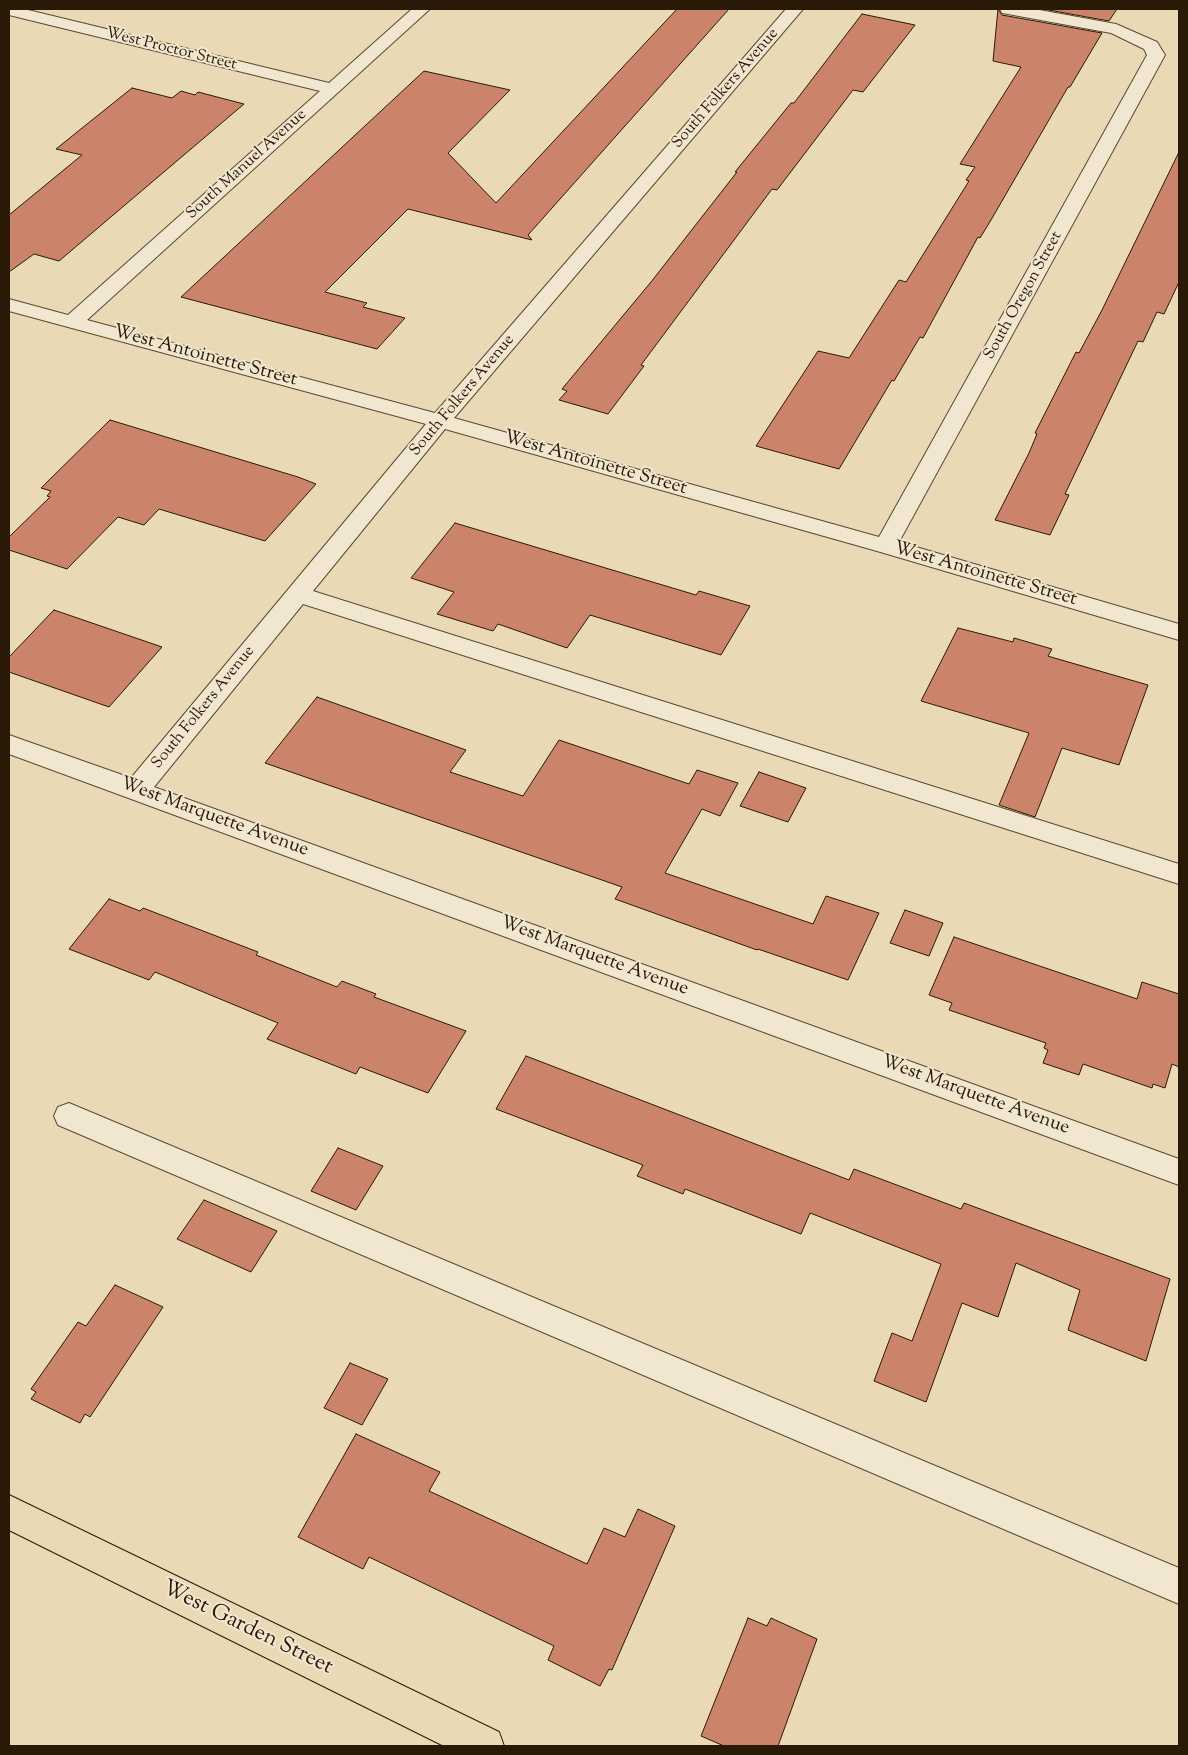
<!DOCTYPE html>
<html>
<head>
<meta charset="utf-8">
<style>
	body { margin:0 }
	#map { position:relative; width:1188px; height:1755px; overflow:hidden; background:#e9d9b5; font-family:"Sorts Mill Goudy",serif }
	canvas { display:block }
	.frame { position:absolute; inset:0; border:10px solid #291a07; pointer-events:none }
</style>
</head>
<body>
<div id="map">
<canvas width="1188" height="1755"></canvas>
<div class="frame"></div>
</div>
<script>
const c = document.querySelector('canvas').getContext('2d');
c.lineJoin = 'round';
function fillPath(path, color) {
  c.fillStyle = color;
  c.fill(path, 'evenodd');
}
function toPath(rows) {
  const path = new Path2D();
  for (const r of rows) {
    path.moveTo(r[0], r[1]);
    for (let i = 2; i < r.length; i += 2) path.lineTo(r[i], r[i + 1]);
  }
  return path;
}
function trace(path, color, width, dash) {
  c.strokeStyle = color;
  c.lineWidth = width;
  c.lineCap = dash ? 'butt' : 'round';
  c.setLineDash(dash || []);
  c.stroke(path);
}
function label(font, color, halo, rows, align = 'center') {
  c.font = font + ' "Sorts Mill Goudy",serif';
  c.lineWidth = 4;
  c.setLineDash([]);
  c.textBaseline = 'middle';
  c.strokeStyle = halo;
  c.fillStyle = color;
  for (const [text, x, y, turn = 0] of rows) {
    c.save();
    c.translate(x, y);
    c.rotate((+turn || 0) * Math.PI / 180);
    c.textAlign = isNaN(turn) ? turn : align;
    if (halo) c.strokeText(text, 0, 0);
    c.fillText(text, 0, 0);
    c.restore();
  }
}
const building = toPath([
	[677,9,729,9,528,235,532,240,408,209,325,292,367,303,363,307,405,318,377,349,181,297,424,71,510,90,448,153,496,203,677,9],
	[998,9,1002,15,1102,33,1070,87,1068,87,991,220,980,238,978,237,923,338,920,337,894,381,892,380,839,469,756,446,818,351,849,358,899,280,906,282,969,181,966,180,975,167,960,164,1021,67,993,61,998,9],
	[1043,9,1117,9,1109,21,1043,9],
	[862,14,915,25,863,92,853,90,777,190,772,189,641,365,644,366,608,414,559,400,567,391,562,389,651,282,737,172,735,172,791,103,794,103,862,14],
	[132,88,172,98,181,91,195,95,198,92,244,104,59,261,34,254,9,272,9,215,82,155,56,149,132,88],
	[1179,152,1179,282,1164,314,1157,312,1143,342,1138,341,1065,494,1069,495,1050,535,995,520,1029,453,1037,434,1035,433,1076,352,1079,353,1102,310,1179,152],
	[110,420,298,477,316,484,265,541,159,509,144,525,118,517,67,569,9,550,9,537,50,497,47,496,51,491,41,488,110,420],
	[455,523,696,595,699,591,750,606,721,655,590,615,567,648,498,624,493,631,437,614,454,592,411,578,455,523],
	[54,610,162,647,109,707,9,672,9,657,54,610],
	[958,628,1013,642,1014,638,1052,649,1048,656,1051,657,1148,685,1119,765,1062,748,1035,817,999,805,1029,733,921,701,958,628],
	[317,697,466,750,450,772,523,796,559,740,689,784,697,770,738,783,720,816,702,809,665,873,813,924,826,896,879,913,848,980,758,949,757,950,615,899,622,887,265,763,317,697],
	[759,772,806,788,788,822,740,806,759,772],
	[109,899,140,911,143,908,258,952,256,955,337,987,342,981,376,994,374,997,466,1031,428,1093,360,1067,356,1074,267,1039,278,1023,155,972,149,980,69,949,109,899],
	[905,910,943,923,929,956,890,943,905,910],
	[954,937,1137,999,1142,982,1179,994,1179,1067,1172,1064,1165,1088,1153,1084,1152,1088,1083,1064,1079,1075,1043,1063,1048,1050,1044,1048,1046,1043,949,1010,952,1003,929,995,954,937],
	[526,1056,849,1180,854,1169,961,1209,964,1203,1170,1279,1146,1361,1068,1330,1080,1290,1016,1263,998,1317,962,1303,926,1402,874,1381,892,1333,912,1341,941,1264,810,1213,801,1234,685,1189,683,1194,637,1176,643,1165,496,1109,526,1056],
	[338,1148,383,1166,356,1210,311,1191,338,1148],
	[204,1200,277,1231,251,1272,177,1239,204,1200],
	[115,1285,163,1307,90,1417,85,1414,80,1423,31,1399,36,1392,31,1389,78,1322,86,1326,115,1285],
	[350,1363,388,1379,362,1425,324,1408,350,1363],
	[356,1434,440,1472,429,1491,587,1564,604,1528,625,1537,638,1509,675,1526,612,1670,609,1669,600,1686,548,1660,554,1646,369,1557,363,1569,298,1537,356,1434],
	[748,1618,767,1626,771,1618,817,1639,778,1746,724,1746,701,1736,748,1618]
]);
fillPath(building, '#cb8469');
trace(building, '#291a07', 1);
const minor = toPath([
	[9,9,24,9,329,83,412,9,430,9,87,320,435,413,786,9,803,9,454,418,879,537,1147,55,1144,49,1111,33,1008,14,1002,13,1000,9,1034,9,1116,24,1157,42,1165,55,899,542,1179,624,1179,640,877,551,445,429,313,591,1179,864,1179,884,303,604,154,787,1179,1159,1179,1185,9,754,9,735,131,778,426,424,9,311,9,299,68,315,320,91,9,15,9,9],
	[69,1103,1179,1568,1179,1604,58,1125,54,1116,58,1107,69,1103]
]);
const major = toPath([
	[9,1495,499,1732,504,1746,444,1746,9,1530,9,1495]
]);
trace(minor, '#594a32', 2);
trace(major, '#291a07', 2);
fillPath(minor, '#f1e6cf');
fillPath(major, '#e9d9b5');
label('16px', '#291a07', '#f1e6cf', [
	["West Proctor Street",171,50,14],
	["South Folkers Avenue",726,89,-49],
	["South Manuel Avenue",247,165,-42],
	["South Oregon Street",1024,296,-61],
	["South Folkers Avenue",463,396,-50],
	["South Folkers Avenue",204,708,-51]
]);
label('19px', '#291a07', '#f1e6cf', [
	["West Antoinette Street",205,357,15],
	["West Antoinette Street",595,464,16],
	["West Antoinette Street",985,575,16],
	["West Marquette Avenue",214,818,20],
	["West Marquette Avenue",594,957,20],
	["West Marquette Avenue",975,1096,20]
]);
label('22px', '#291a07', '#f1e6cf', [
	["West Garden Street",247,1629,26]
]);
</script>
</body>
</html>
